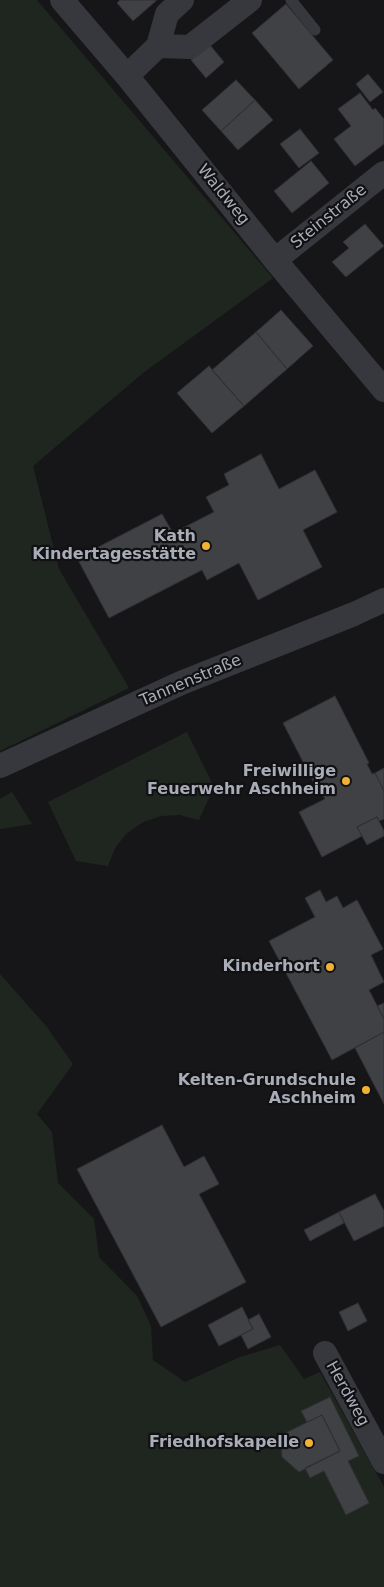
<!DOCTYPE html>
<html>
<head>
<meta charset="utf-8">
<style>
	body { margin:0 }
	canvas { display:block; background:#161618 }
</style>
</head>
<body>
<canvas width="384" height="1587"></canvas>
<script>
const c = document.querySelector('canvas').getContext('2d');
c.lineJoin = 'round';
function fillPath(path, color) {
  c.fillStyle = color;
  c.fill(path, 'evenodd');
}
function toPath(rows) {
  const path = new Path2D();
  for (const r of rows) {
    path.moveTo(r[0], r[1]);
    for (let i = 2; i < r.length; i += 2) path.lineTo(r[i], r[i + 1]);
  }
  return path;
}
function trace(path, color, width, dash) {
  c.strokeStyle = color;
  c.lineWidth = width;
  c.lineCap = dash ? 'butt' : 'round';
  c.setLineDash(dash || []);
  c.stroke(path);
}
function label(font, color, halo, rows, align = 'center') {
  c.font = font + ' "DejaVu Sans",sans-serif';
  c.lineWidth = 4.5;
  c.setLineDash([]);
  c.textBaseline = 'middle';
  c.strokeStyle = halo;
  c.fillStyle = color;
  for (const [text, x, y, turn = 0] of rows) {
    c.save();
    c.translate(x, y);
    c.rotate((+turn || 0) * Math.PI / 180);
    c.textAlign = isNaN(turn) ? turn : align;
    if (halo) c.strokeText(text, 0, 0);
    c.fillText(text, 0, 0);
    c.restore();
  }
}
fillPath(toPath([
	[0,0,37,0,273,278,143,373,33,466,59,569,129,688,0,751],
	[187,732,214,787,199,820,180,815,161,816,143,822,127,833,115,848,108,866,76,861,48,802],
	[12,792,32,824,0,829,0,799],
	[0,974,46,1026,73,1064,37,1114,52,1132,58,1183,94,1219,99,1257,137,1296,151,1326,153,1360,185,1382,240,1357,280,1345,304,1379,320,1372,384,1487,384,1587,0,1587]
]), '#1e261f');
const building = toPath([
	[120,0,157,0,133,21,117,3,120,0],
	[286,4,333,60,299,89,252,33,286,4],
	[210,45,224,62,206,78,191,60,210,45],
	[368,74,383,92,370,102,356,84,368,74],
	[236,80,255,100,221,131,202,110,236,80],
	[360,93,373,110,375,108,384,119,384,144,355,166,334,139,351,126,338,109,360,93],
	[255,100,273,120,238,150,221,131,255,100],
	[300,129,319,153,299,168,280,144,300,129],
	[311,161,329,183,292,213,274,191,311,161],
	[365,224,384,246,346,277,332,262,349,248,343,242,365,224],
	[281,310,313,346,287,369,256,332,281,310],
	[256,332,287,369,244,406,212,370,256,332],
	[209,366,244,406,212,433,177,393,209,366],
	[261,454,279,489,315,470,337,512,303,530,322,567,258,600,239,563,207,580,202,570,109,618,77,558,162,514,173,533,214,512,206,497,229,485,224,474,261,454],
	[335,696,369,763,367,764,372,774,375,773,384,791,384,819,379,821,377,817,357,827,362,836,322,857,299,812,325,799,319,788,317,789,283,723,335,696],
	[384,768,384,791,375,773,384,768],
	[377,817,384,831,384,836,367,845,357,827,377,817],
	[320,890,326,902,337,896,343,908,357,900,383,949,371,955,384,982,369,990,384,1019,384,1032,332,1060,269,941,315,917,305,898,320,890],
	[384,1003,384,1019,377,1006,384,1003],
	[384,1032,384,1104,355,1048,384,1032],
	[162,1125,184,1167,204,1156,219,1184,199,1194,246,1282,161,1327,77,1169,162,1125],
	[375,1194,384,1211,384,1226,354,1241,339,1212,375,1194],
	[339,1212,344,1223,310,1241,304,1230,339,1212],
	[358,1303,367,1321,348,1331,339,1312,358,1303],
	[242,1307,253,1329,219,1346,208,1325,242,1307],
	[259,1314,271,1337,248,1349,241,1335,253,1329,248,1320,259,1314],
	[330,1397,359,1456,348,1461,369,1503,346,1515,324,1471,310,1478,305,1468,340,1451,322,1415,307,1422,301,1411,330,1397],
	[322,1415,340,1451,299,1472,282,1457,281,1435,322,1415]
]);
fillPath(building, '#404145');
trace(building, '#303034', 1);
trace(toPath([
	[291,0,315,30]
]), '#37383d', 11);
trace(toPath([
	[62,0,127,76,275,260,384,390],
	[158,46,190,47,250,0],
	[127,76,158,46,167,14,182,0],
	[275,260,384,173],
	[0,766,181,683,354,614,384,600],
	[325,1353,384,1462]
]), '#37383d', 24);
for (const [x, y, r, color] of [
	[206,546,5,"#f2b134"],
	[346,781,5,"#f2b134"],
	[330,967,5,"#f2b134"],
	[366,1090,5,"#f2b134"],
	[309,1443,5,"#f2b134"]
]) {
  const dot = new Path2D();
  dot.arc(x, y, r, 0, 2 * Math.PI);
  c.fillStyle = color;
  c.fill(dot);
  trace(dot, '#111113', 2);
}
label('16px', '#a8adb8', '#111113', [
	["Waldweg",223,195,51],
	["Steinstraße",329,217,-39],
	["Tannenstraße",191,681,-23],
	["Herdweg",347,1394,61]
]);
label('bold 16px', '#a8adb8', '#111113', [
	["Kath",196,537],
	["Kindertagesstätte",196,555],
	["Freiwillige",336,772],
	["Feuerwehr Aschheim",336,790],
	["Kinderhort",320,967],
	["Kelten-Grundschule",356,1081],
	["Aschheim",356,1099],
	["Friedhofskapelle",299,1443]
], 'right');
</script>
</body>
</html>
